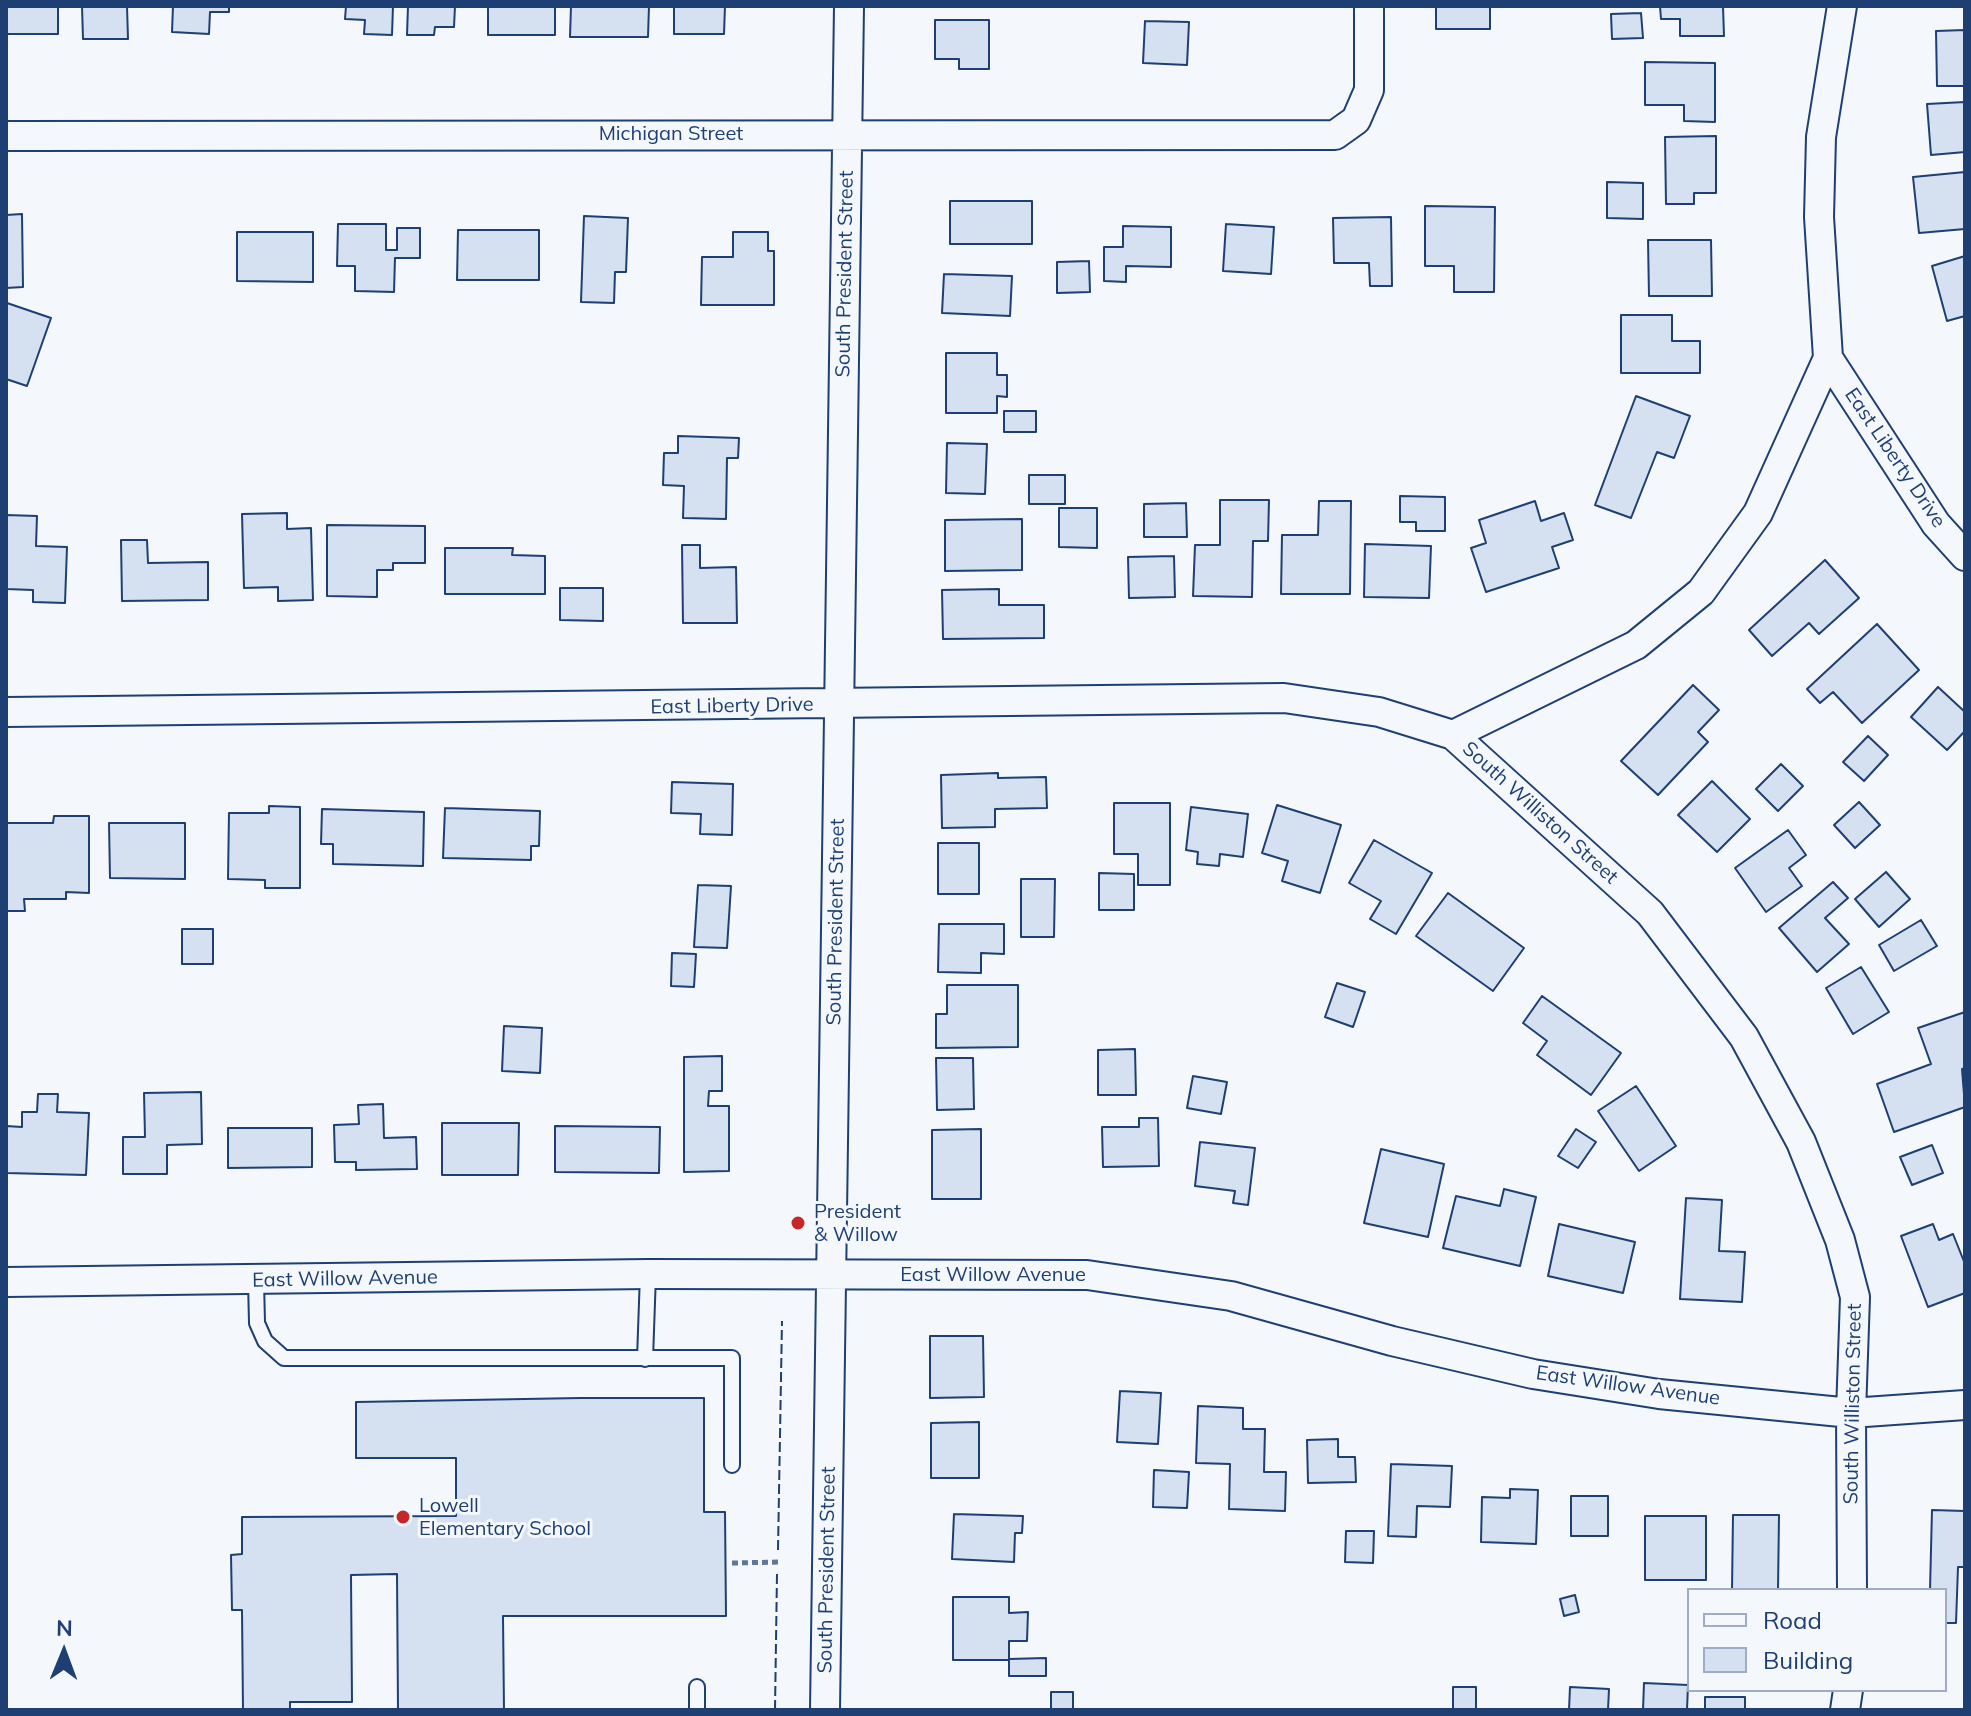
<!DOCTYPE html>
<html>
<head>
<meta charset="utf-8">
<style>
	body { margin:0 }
	#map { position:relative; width:1971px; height:1716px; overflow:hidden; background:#f4f7fb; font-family:Mulish,sans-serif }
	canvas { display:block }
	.frame { position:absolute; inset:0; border:8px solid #1d3f73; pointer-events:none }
	.legend { position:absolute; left:1687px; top:1588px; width:260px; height:104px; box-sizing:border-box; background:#f4f7fb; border:2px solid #9eadc5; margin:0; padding:10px 14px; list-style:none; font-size:24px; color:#1d3f73 }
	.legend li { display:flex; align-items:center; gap:16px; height:40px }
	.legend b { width:40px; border:2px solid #9eadc5 }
	.north { position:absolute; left:24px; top:1612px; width:80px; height:80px; -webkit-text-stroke:6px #f4f7fb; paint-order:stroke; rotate:1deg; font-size:22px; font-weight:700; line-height:32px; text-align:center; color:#1d3f73 }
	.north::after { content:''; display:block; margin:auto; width:28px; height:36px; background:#1d3f73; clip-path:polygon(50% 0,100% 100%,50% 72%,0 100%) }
</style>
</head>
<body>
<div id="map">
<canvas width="1971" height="1716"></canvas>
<div class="frame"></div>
<ul class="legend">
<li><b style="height:10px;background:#f4f7fb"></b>Road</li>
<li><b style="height:22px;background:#d5e0f0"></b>Building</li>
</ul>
<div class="north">N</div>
</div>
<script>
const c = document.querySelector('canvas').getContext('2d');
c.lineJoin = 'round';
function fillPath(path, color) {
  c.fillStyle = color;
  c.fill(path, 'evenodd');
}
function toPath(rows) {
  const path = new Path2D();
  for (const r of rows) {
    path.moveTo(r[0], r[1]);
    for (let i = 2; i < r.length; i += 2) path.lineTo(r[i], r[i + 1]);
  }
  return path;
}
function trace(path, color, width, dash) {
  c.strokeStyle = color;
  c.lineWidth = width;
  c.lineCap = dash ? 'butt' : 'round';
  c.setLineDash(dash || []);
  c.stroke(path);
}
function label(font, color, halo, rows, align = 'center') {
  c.font = font + ' Mulish,sans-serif';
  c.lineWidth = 6;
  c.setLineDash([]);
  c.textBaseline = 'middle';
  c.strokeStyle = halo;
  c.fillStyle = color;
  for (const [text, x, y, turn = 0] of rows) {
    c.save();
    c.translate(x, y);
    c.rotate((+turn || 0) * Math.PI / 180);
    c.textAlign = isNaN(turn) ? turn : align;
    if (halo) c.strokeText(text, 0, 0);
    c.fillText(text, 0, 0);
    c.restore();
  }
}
const building = toPath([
	[6,6,58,6,58,34,7,34,6,6],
	[82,6,127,6,128,39,83,39,82,6],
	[173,6,229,6,229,12,210,12,209,34,172,32,173,6],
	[346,6,393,6,392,35,364,34,365,20,345,19,346,6],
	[408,6,455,6,454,27,435,27,434,35,407,35,408,6],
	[488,6,555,6,555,35,488,35,488,6],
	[571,6,649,6,648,37,570,37,571,6],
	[674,6,725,6,724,34,674,34,674,6],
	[1436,6,1490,6,1490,29,1436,29,1436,6],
	[1660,6,1723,6,1724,36,1680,36,1680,19,1661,19,1660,6],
	[1641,13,1643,38,1612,39,1611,14,1641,13],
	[935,20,989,20,989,69,959,69,959,59,935,59,935,20],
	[1145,21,1189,22,1187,65,1143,63,1145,21],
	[1965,30,1965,86,1937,86,1936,31,1965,30],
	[1645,62,1715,63,1715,122,1684,121,1684,105,1645,105,1645,62],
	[1965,102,1965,152,1931,155,1927,104,1965,102],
	[1716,136,1716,193,1694,193,1694,204,1666,204,1665,137,1716,136],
	[1965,172,1965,229,1919,233,1913,177,1965,172],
	[1607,182,1643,183,1643,219,1607,218,1607,182],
	[950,201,1032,201,1032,244,950,244,950,201],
	[1425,206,1495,207,1494,292,1454,292,1454,266,1425,266,1425,206],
	[22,214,23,287,6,288,6,215,22,214],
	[584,216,628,218,626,272,615,272,614,303,581,302,584,216],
	[1391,217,1392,286,1370,286,1369,263,1334,263,1333,218,1391,217],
	[338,224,386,224,386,250,397,250,397,228,420,228,420,258,395,258,394,292,355,291,355,266,337,266,338,224],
	[1226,224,1274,227,1271,274,1223,271,1226,224],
	[1123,226,1171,227,1171,267,1126,266,1126,282,1104,281,1104,247,1123,247,1123,226],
	[458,230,539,230,539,280,457,280,458,230],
	[237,232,313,232,313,282,237,281,237,232],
	[733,232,768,232,768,251,774,251,774,305,701,305,702,257,733,257,733,232],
	[1648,240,1711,240,1712,296,1649,296,1648,240],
	[1965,256,1965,316,1947,321,1932,266,1965,256],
	[1089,261,1090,292,1057,293,1057,262,1089,261],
	[944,274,1012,276,1010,316,942,313,944,274],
	[7,303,51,318,27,386,6,379,7,303],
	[1621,315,1672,315,1672,341,1700,341,1700,373,1621,373,1621,315],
	[946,353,997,353,997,375,1007,375,1007,397,997,396,997,413,946,413,946,353],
	[1636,396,1690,416,1674,458,1657,452,1631,518,1595,505,1636,396],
	[1004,411,1036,411,1036,432,1004,432,1004,411],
	[678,436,739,438,738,458,727,458,726,519,683,518,684,486,663,485,664,453,678,453,678,436],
	[947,443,987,444,985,494,946,493,947,443],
	[1029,475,1065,475,1065,504,1029,504,1029,475],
	[1400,496,1445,497,1445,531,1416,531,1416,522,1400,522,1400,496],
	[1220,500,1269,500,1268,541,1253,541,1252,597,1193,596,1195,545,1220,545,1220,500],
	[1319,501,1351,501,1350,594,1281,594,1282,535,1318,535,1319,501],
	[1535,501,1541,521,1564,513,1573,540,1552,547,1559,568,1486,592,1471,548,1486,543,1479,520,1535,501],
	[1186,503,1187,537,1144,537,1144,504,1186,503],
	[1059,508,1097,508,1097,548,1059,547,1059,508],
	[287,513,287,529,311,528,313,600,278,601,278,587,244,588,242,514,287,513],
	[6,515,37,516,36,546,67,547,65,603,33,602,33,590,6,589,6,515],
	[1022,519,1022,570,945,571,945,520,1022,519],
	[327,525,425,526,425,563,393,563,393,570,377,570,377,597,327,596,327,525],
	[121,540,147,540,148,563,208,562,208,600,122,601,121,540],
	[1365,544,1431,546,1429,598,1364,597,1365,544],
	[682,545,700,545,700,568,736,567,737,623,683,623,682,545],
	[445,548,513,548,512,555,545,556,545,594,445,594,445,548],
	[1174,556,1175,597,1129,598,1128,557,1174,556],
	[1825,560,1859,598,1819,634,1809,623,1772,656,1749,630,1825,560],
	[560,588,603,588,603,621,560,620,560,588],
	[999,589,999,605,1044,605,1044,638,943,639,942,590,999,589],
	[1877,624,1919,670,1862,723,1833,692,1820,703,1807,689,1877,624],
	[1693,685,1719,710,1698,732,1708,742,1658,795,1621,761,1693,685],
	[1938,687,1965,712,1965,731,1947,750,1911,717,1938,687],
	[1868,736,1888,755,1864,781,1843,762,1868,736],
	[1781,764,1803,786,1778,811,1756,789,1781,764],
	[998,773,998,778,1046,777,1047,808,995,809,995,827,942,828,941,775,998,773],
	[1712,781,1750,819,1717,852,1678,815,1712,781],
	[672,782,733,784,732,835,700,834,701,814,671,813,672,782],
	[1859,802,1880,825,1855,848,1834,825,1859,802],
	[1114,803,1170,803,1170,885,1138,885,1138,854,1114,854,1114,803],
	[1277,805,1341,825,1320,893,1282,881,1288,861,1262,853,1277,805],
	[269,806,300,807,300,888,265,888,265,880,228,879,229,813,269,813,269,806],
	[1191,807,1248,814,1243,857,1220,854,1219,866,1197,864,1198,852,1186,850,1191,807],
	[445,808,540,811,539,846,531,846,531,860,443,858,445,808],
	[322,809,424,812,423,866,333,864,333,844,321,844,322,809],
	[54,816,89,816,89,893,66,892,66,899,24,899,25,911,6,911,6,823,53,823,54,816],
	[109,823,185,823,185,879,110,878,109,823],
	[1788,830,1806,855,1789,868,1802,886,1766,912,1735,868,1788,830],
	[1374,840,1432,873,1396,934,1370,919,1381,901,1349,883,1374,840],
	[938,843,979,843,979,894,938,894,938,843],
	[1886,872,1910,899,1879,927,1855,899,1886,872],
	[1099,873,1134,874,1134,910,1099,910,1099,873],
	[1021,879,1055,879,1054,937,1021,937,1021,879],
	[1833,882,1848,898,1825,918,1849,944,1817,972,1779,928,1833,882],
	[698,885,731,886,727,948,694,947,698,885],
	[1448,893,1524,948,1493,991,1416,936,1448,893],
	[1921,920,1937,946,1894,971,1879,945,1921,920],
	[939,924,1004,924,1004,954,981,953,981,973,938,972,939,924],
	[182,929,213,929,213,964,182,964,182,929],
	[672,953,696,954,694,987,671,986,672,953],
	[1861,967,1889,1012,1853,1034,1826,988,1861,967],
	[1337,983,1365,992,1353,1027,1325,1017,1337,983],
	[947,985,1018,985,1018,1047,936,1048,936,1014,947,1014,947,985],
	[1542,996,1621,1053,1591,1095,1537,1055,1547,1041,1523,1023,1542,996],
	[1965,1012,1965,1068,1962,1069,1965,1107,1894,1132,1877,1084,1931,1064,1918,1028,1965,1012],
	[504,1026,542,1028,540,1073,502,1071,504,1026],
	[1135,1049,1136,1095,1098,1095,1098,1050,1135,1049],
	[722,1056,722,1091,709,1091,708,1106,729,1106,729,1171,684,1172,684,1057,722,1056],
	[936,1058,973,1058,974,1109,937,1110,936,1058],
	[1193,1076,1227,1082,1221,1114,1187,1108,1193,1076],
	[1636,1086,1676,1146,1639,1171,1598,1111,1636,1086],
	[201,1092,202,1144,167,1145,167,1174,123,1174,123,1137,145,1137,144,1093,201,1092],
	[38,1094,58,1094,57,1112,89,1113,86,1175,6,1173,6,1126,22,1127,22,1112,37,1112,38,1094],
	[383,1104,384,1138,416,1137,417,1169,356,1170,356,1162,335,1162,334,1125,359,1124,358,1105,383,1104],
	[1139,1118,1158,1118,1159,1166,1103,1167,1102,1127,1139,1127,1139,1118],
	[442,1123,519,1123,518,1175,442,1175,442,1123],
	[555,1126,660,1127,659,1173,555,1172,555,1126],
	[228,1128,312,1128,312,1167,228,1168,228,1128],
	[981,1129,981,1199,932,1199,932,1130,981,1129],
	[1576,1129,1596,1142,1578,1168,1558,1156,1576,1129],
	[1200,1142,1255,1148,1248,1205,1233,1203,1235,1191,1195,1186,1200,1142],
	[1932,1145,1943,1173,1912,1185,1900,1157,1932,1145],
	[1381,1149,1444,1164,1428,1237,1364,1223,1381,1149],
	[1504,1189,1536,1197,1520,1266,1443,1248,1456,1196,1500,1206,1504,1189],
	[1686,1198,1722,1200,1719,1251,1745,1252,1742,1302,1680,1299,1686,1198],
	[1559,1224,1635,1242,1623,1293,1548,1276,1559,1224],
	[1933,1224,1939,1240,1953,1234,1965,1264,1965,1293,1928,1307,1901,1236,1933,1224],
	[930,1336,983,1336,984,1397,930,1398,930,1336],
	[1120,1391,1161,1393,1158,1444,1117,1442,1120,1391],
	[581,1398,704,1398,704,1512,725,1512,726,1616,503,1616,504,1710,398,1710,397,1574,351,1575,352,1702,290,1702,290,1710,243,1710,242,1610,232,1610,231,1555,242,1554,242,1517,456,1516,456,1458,356,1458,356,1402,581,1398],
	[1198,1406,1243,1408,1243,1429,1265,1429,1264,1472,1286,1472,1285,1511,1229,1509,1230,1464,1196,1463,1198,1406],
	[979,1422,979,1478,931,1478,931,1423,979,1422],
	[1338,1439,1338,1457,1355,1457,1356,1482,1308,1483,1307,1440,1338,1439],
	[1391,1464,1452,1466,1450,1507,1417,1506,1416,1537,1388,1536,1391,1464],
	[1154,1470,1189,1472,1187,1508,1153,1507,1154,1470],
	[1510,1489,1538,1490,1536,1544,1481,1542,1482,1497,1510,1498,1510,1489],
	[1571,1496,1608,1496,1608,1536,1571,1536,1571,1496],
	[1932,1510,1965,1511,1965,1567,1958,1567,1956,1623,1945,1623,1945,1590,1930,1590,1932,1510],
	[954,1514,1023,1516,1022,1533,1015,1533,1014,1562,952,1559,954,1514],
	[1733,1515,1779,1515,1778,1590,1732,1590,1733,1515],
	[1645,1516,1706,1516,1706,1580,1645,1580,1645,1516],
	[1346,1531,1374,1531,1373,1563,1345,1562,1346,1531],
	[1575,1595,1579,1612,1564,1616,1560,1599,1575,1595],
	[953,1597,1009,1597,1009,1613,1028,1612,1027,1641,1009,1641,1009,1660,953,1660,953,1597],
	[1046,1658,1046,1676,1009,1676,1009,1659,1046,1658],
	[1644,1683,1688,1685,1687,1710,1643,1710,1644,1683],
	[1453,1687,1476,1687,1476,1710,1453,1710,1453,1687],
	[1570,1687,1609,1689,1608,1710,1569,1710,1570,1687],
	[1051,1692,1073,1692,1073,1710,1051,1710,1051,1692],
	[1705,1697,1745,1697,1745,1710,1705,1710,1705,1697]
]);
fillPath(building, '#d5e0f0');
trace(building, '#1d3f73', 2);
const service = toPath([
	[256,1281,257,1323,265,1341,284,1358,732,1358,732,1465],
	[645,1359,648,1274],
	[697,1710,697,1687]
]);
const minor = toPath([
	[6,136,1335,135,1356,120,1369,90,1369,6],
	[1828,358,1936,524,1965,556],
	[6,712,1284,698,1379,712,1453,735,1650,913,1744,1037,1801,1142,1840,1240,1855,1297,1851,1413,1852,1590],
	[1453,735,1636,645,1701,592,1758,513,1828,358,1819,217,1821,137,1842,6],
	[6,1282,648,1274,1087,1275,1231,1296,1392,1341,1533,1374,1659,1394,1851,1413,1965,1405],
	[825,1710,849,6],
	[1845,1710,1848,1690]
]);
trace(service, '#1d3f73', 18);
trace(minor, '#1d3f73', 32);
trace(toPath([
	[732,1563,782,1562]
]), '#5e769c', 5, [6, 4]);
trace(service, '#f4f7fb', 14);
trace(minor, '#f4f7fb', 28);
trace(toPath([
	[778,1550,782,1321],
	[775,1710,777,1574]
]), '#1d3f73', 2, [10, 4]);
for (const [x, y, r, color] of [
	[798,1223,8,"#c62828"],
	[403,1517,8,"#c62828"]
]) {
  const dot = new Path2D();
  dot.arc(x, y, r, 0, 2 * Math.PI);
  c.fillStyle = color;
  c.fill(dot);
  trace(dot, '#f4f7fb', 3);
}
label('20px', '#1d3f73', '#f4f7fb', [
	["Michigan Street",671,134],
	["South President Street",845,274,-89],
	["East Liberty Drive",1895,458,56],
	["East Liberty Drive",732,706,-1],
	["South Williston Street",1540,813,42],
	["South President Street",836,922,-89],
	["East Willow Avenue",993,1275],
	["East Willow Avenue",345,1279,-1],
	["East Willow Avenue",1628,1386,8],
	["South Williston Street",1853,1404,-89],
	["South President Street",827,1570,-89]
]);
label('20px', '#1d3f73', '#f4f7fb', [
	["President",814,1212],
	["& Willow",814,1235],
	["Lowell",419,1506],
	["Elementary School",419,1529]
], 'left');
</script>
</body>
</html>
